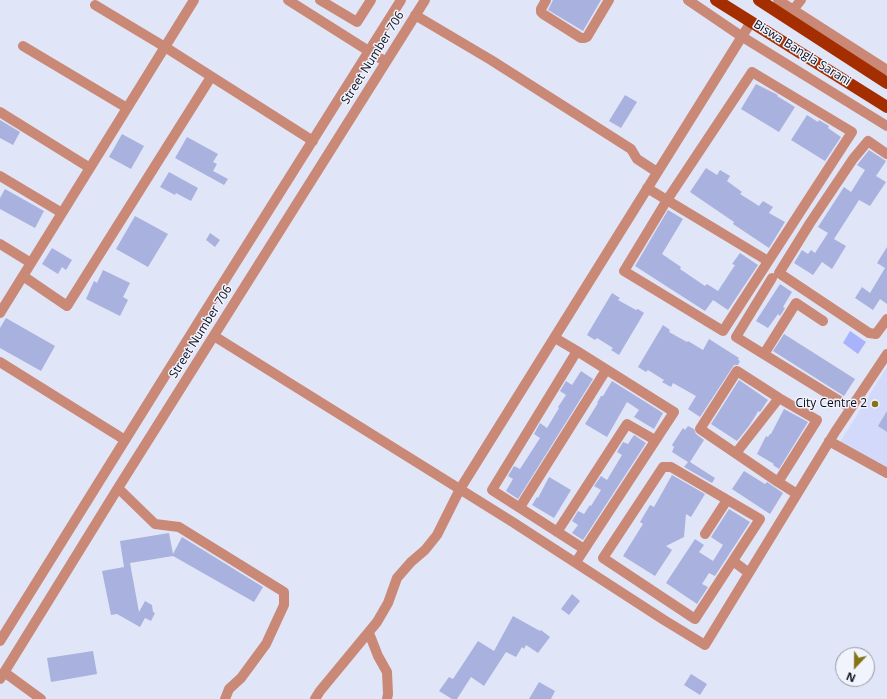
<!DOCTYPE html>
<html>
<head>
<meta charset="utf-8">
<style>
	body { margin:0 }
	#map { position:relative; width:887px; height:699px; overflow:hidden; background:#e1e5f8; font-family:"Open Sans",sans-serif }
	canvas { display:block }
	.north { position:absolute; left:835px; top:647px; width:40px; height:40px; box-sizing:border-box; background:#f1f3fd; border:1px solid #9597a3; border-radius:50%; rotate:202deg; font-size:11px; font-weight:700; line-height:16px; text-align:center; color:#0c0e1d }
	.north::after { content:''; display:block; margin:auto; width:14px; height:18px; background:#867315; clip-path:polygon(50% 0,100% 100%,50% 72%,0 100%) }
</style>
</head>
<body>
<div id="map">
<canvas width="887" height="699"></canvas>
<div class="north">N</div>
</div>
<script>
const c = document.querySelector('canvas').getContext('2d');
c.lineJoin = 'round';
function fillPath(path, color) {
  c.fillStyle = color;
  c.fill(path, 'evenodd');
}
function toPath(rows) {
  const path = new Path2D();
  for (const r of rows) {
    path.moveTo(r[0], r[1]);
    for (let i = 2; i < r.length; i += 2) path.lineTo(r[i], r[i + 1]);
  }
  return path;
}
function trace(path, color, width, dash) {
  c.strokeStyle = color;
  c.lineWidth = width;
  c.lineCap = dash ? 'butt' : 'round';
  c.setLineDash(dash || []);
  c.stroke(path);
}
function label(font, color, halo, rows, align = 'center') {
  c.font = font + ' "Open Sans",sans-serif';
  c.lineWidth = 3;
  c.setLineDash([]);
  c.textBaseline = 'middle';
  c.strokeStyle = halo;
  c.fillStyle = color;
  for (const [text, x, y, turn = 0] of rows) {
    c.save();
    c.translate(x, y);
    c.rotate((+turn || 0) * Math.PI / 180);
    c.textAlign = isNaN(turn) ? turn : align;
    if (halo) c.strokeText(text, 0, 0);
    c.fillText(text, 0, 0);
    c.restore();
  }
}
fillPath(toPath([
	[887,367,887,474,840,442]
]), '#d3d9fa');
fillPath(toPath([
	[850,331,866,342,858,354,843,343]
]), '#a8b3fb');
fillPath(toPath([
	[553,0,601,0,583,31,548,10],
	[756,84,778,95,777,96,795,107,779,132,741,109],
	[625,95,637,102,621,128,609,121],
	[807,115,818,122,819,120,829,126,828,128,841,137,825,161,791,140],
	[0,120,20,132,13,145,0,138],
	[122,134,144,146,131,169,109,157],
	[187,137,218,154,213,162,217,164,213,171,228,179,224,185,175,158],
	[869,150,886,161,876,176,886,182,870,206,859,200,834,239,846,246,832,269,822,262,813,275,794,263,802,250,808,254,811,250,815,253,828,233,818,227,844,187,851,192,865,170,857,165],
	[706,168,717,175,720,170,730,176,727,181,742,192,740,194,759,206,763,201,773,207,769,213,785,222,769,248,733,224,734,222,690,192],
	[169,172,198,188,191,201,176,193,175,195,160,187],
	[5,189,44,211,35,228,0,209,0,198],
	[668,210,683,219,662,254,681,267,680,269,705,286,707,284,718,291,735,265,732,264,740,253,758,265,728,310,713,300,705,311,635,266],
	[135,216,168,234,148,267,116,249],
	[210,233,220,240,215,247,206,240],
	[887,247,887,304,880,299,873,310,855,298,862,287,870,293,885,268,877,263],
	[52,248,72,260,66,270,62,267,58,274,42,264],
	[103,270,130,283,123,297,128,300,120,316,86,299,94,281,97,283],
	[780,284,792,292,783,307,785,308,780,316,778,314,768,328,756,321],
	[612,293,620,298,618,300,636,310,638,309,644,313,619,355,611,350,613,348,597,338,595,340,587,335],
	[6,318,55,346,41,371,0,348,0,328],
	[663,325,670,330,669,332,687,342,688,341,703,350,709,339,739,358,738,360,740,361,738,365,734,365,732,368,700,417,688,409,696,396,673,383,671,387,662,382,664,380,648,370,646,372,638,367],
	[784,334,855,379,844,396,773,351],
	[581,371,593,379,518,499,506,491,513,479,508,476,514,466,520,469,540,438,534,434,540,423,547,428,559,408,558,407,566,395,560,391,566,381,572,385],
	[739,380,768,400,760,412,758,411,756,415,749,426,737,441,711,424],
	[612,381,663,413,654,429,634,417,639,410,627,402,607,437,585,424,598,403,597,403,601,396,603,396],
	[784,409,808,422,779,469,773,465,774,464,757,454,766,436,768,437,770,434,771,434],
	[887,411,887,432,878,426],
	[688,426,694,429,696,434,704,440,690,462,715,478,712,483,684,467,688,462,672,452,674,447,672,445,683,428,685,430],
	[634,435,646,443,583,540,572,533,578,525,572,521,578,511,584,514,590,505,591,506,601,490,594,486,601,476,607,480,622,455,617,452,623,442,628,444],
	[744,471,765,484,767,482,783,493,770,514,732,489],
	[672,475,705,494,691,517,686,514,684,537,666,546,672,550,655,576,623,556,643,524,640,522,650,505,654,507],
	[549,477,571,490,554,518,532,505,537,497,538,498],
	[729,509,750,522,715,576,709,573,702,584,708,587,697,604,666,583,695,539,704,545,699,552,713,561,723,545,711,537],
	[169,533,173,554,182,537,263,587,254,602,173,556,130,563,139,612,145,601,152,605,153,612,155,613,151,621,145,618,140,627,117,614,111,615,102,571,124,567,120,541],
	[572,594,580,601,569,615,561,609],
	[513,616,540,631,541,630,550,637,538,653,526,645,524,649,522,647,516,657,506,652,484,686,471,677,457,699,452,699,439,691,449,677,453,679,478,641,494,651],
	[93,651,97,674,51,682,47,658],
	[691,674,707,684,700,695,684,685],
	[539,682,555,691,551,699,529,699]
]), '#a9b1de');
trace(toPath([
	[288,0,386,62],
	[320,0,357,22,371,0],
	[546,0,541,9,541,12,543,14,581,38,584,38,587,37,609,0],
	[688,0,741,36,887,126],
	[778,0,887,70],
	[95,5,165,47,313,141],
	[793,10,801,0],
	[415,15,491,60,631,149,637,159,657,172],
	[23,46,127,108],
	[752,72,852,132,723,331,624,271,667,200,752,72],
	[0,112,90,168],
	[887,154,868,141,853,159,810,223,779,273,869,333,876,334,887,319],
	[0,176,62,213],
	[647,188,768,261],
	[0,244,31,263],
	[23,276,67,306,211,77],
	[772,278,736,337,851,408],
	[0,313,194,0],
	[214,336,511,521,664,620,705,645,835,432,887,354],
	[555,338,577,351],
	[764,354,796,303,823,321],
	[0,362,125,440],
	[829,441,887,473],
	[736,453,779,398],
	[663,467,671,467,760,519,695,619,603,558,663,467],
	[778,482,817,420,779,398,737,371,700,429,778,482,797,494],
	[118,488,155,524,179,527,284,592,284,605,266,644,241,678,229,689,225,699],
	[520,507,606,370],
	[557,532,627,424,655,440],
	[705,534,727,500],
	[733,561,749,573],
	[576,562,674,412,577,351,492,490,584,549],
	[369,633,378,656,387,672,388,694,387,699],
	[0,641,201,318,401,0],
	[4,672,41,699],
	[0,679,118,488,425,0],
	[315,699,320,691,377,622,388,603,397,578,411,562,425,550,437,535,460,489,751,22]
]), '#ca8976', 10);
trace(toPath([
	[716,0,887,107],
	[759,0,887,83]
]), '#a52e00', 12);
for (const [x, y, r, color] of [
	[875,404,4,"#867315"]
]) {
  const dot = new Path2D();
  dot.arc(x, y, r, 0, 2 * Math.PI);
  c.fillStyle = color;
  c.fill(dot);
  trace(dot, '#f1f3fd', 1.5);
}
label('12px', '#0c0e1d', '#f1f3fd', [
	["Biswa Bangla Sarani",802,53,32],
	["Street Number 706",373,58,-58],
	["Street Number 706",201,332,-58]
]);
label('12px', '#0c0e1d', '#f1f3fd', [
	["City Centre 2",867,404]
], 'right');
</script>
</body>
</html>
